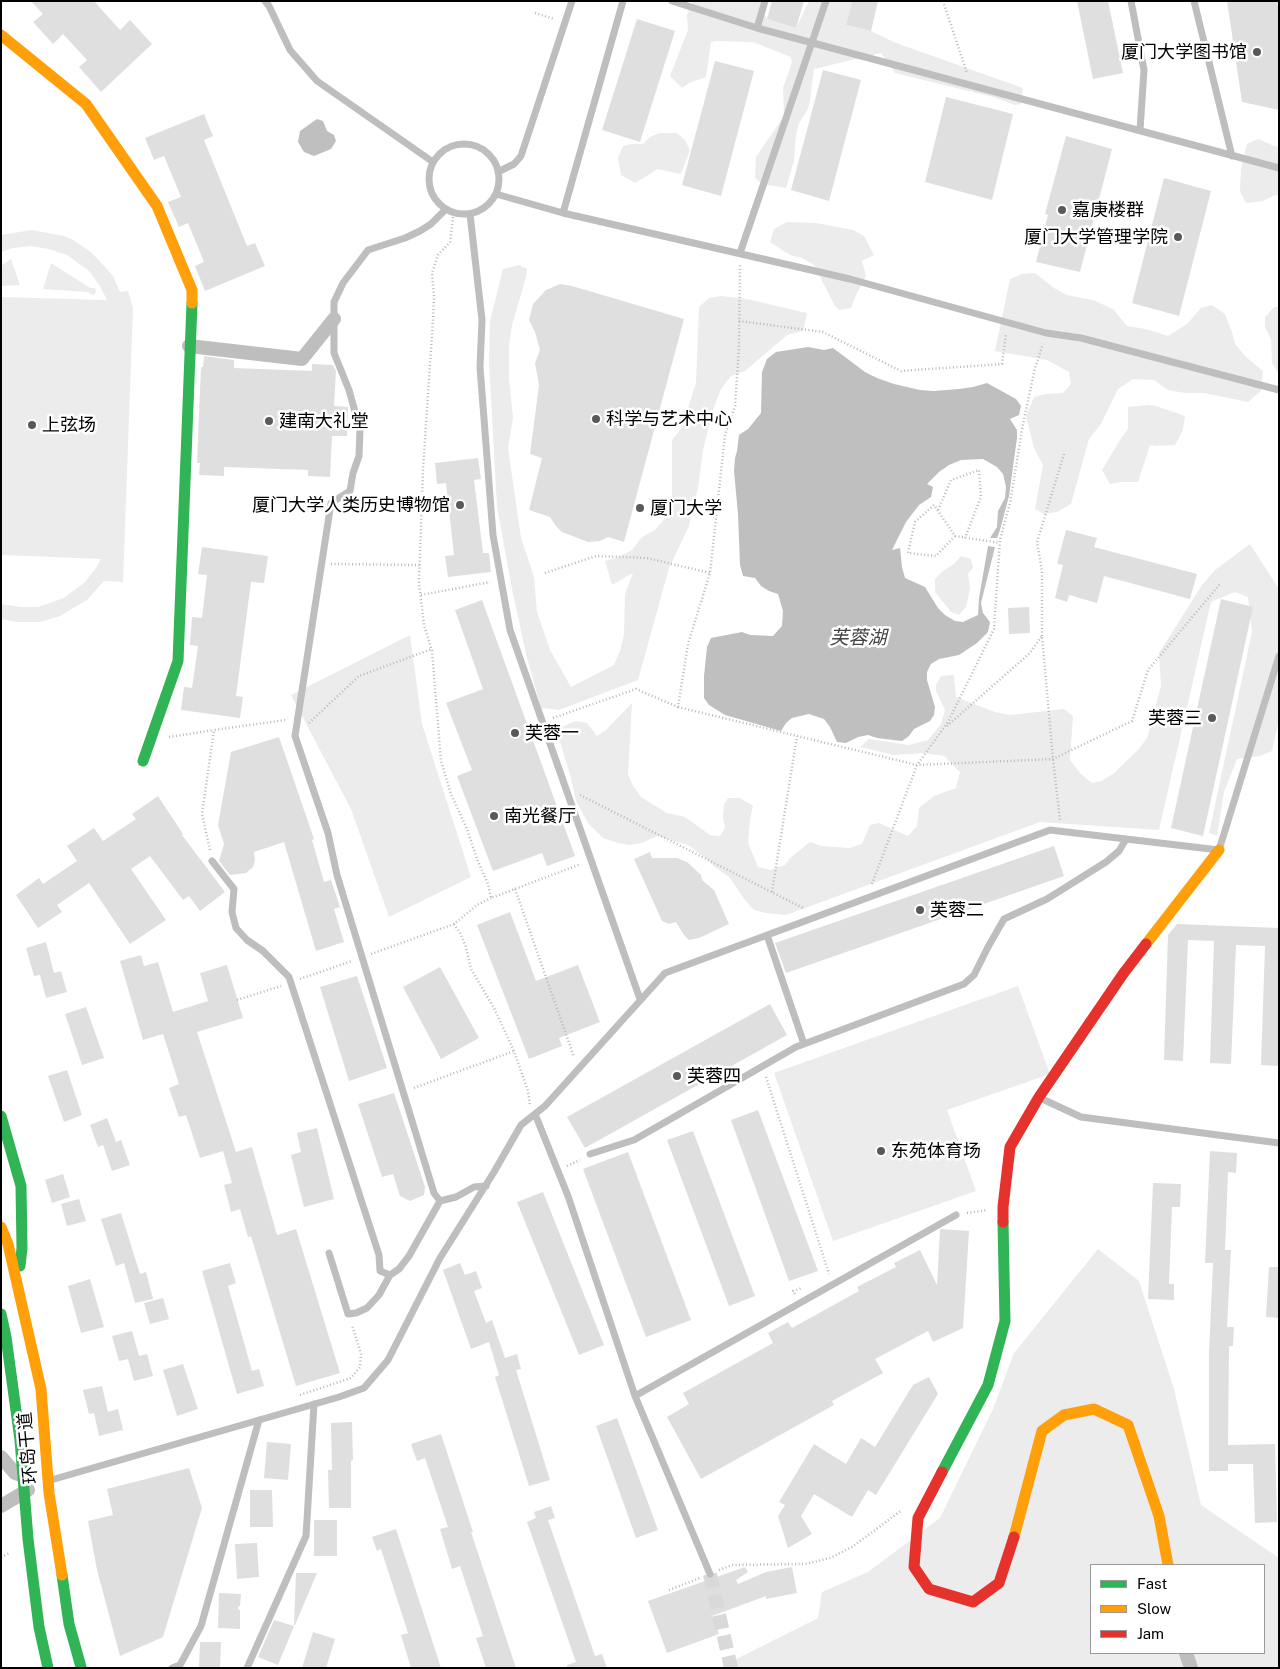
<!DOCTYPE html>
<html>
<head>
<meta charset="utf-8">
<style>
	body { margin:0 }
	#map { position:relative; width:1280px; height:1669px; overflow:hidden; background:#fff; font-family:"Public Sans",sans-serif }
	canvas { display:block }
	.frame { position:absolute; inset:0; border:2px solid #000; pointer-events:none }
	.legend { position:absolute; left:1090px; top:1564px; width:175px; height:90px; box-sizing:border-box; background:#fff; border:1px solid #999; margin:0; padding:6px 9px; list-style:none; font-size:15px; color:#000 }
	.legend li { display:flex; align-items:center; gap:10px; height:25px }
	.legend b { width:25px; border:1px solid #999 }
</style>
</head>
<body>
<div id="map">
<canvas width="1280" height="1669"></canvas>
<div class="frame"></div>
<ul class="legend">
<li><b style="height:6px;background:#30b455"></b>Fast</li>
<li><b style="height:6px;background:#ff9f0a"></b>Slow</li>
<li><b style="height:6px;background:#e5322d"></b>Jam</li>
</ul>
</div>
<script>
const c = document.querySelector('canvas').getContext('2d');
c.lineJoin = 'round';
function fillPath(path, color) {
  c.fillStyle = color;
  c.fill(path, 'evenodd');
}
function toPath(rows) {
  const path = new Path2D();
  for (const r of rows) {
    if (r.length === 3) {
      path.moveTo(r[0] + r[2], r[1]);
      path.arc(r[0], r[1], r[2], 0, 2 * Math.PI);
      continue;
    }
    path.moveTo(r[0], r[1]);
    for (let i = 2; i < r.length; i += 2) path.lineTo(r[i], r[i + 1]);
  }
  return path;
}
function trace(path, color, width, dash) {
  c.strokeStyle = color;
  c.lineWidth = width;
  c.lineCap = dash ? 'butt' : 'round';
  c.setLineDash(dash || []);
  c.stroke(path);
}
function label(font, color, halo, rows, align = 'center') {
  c.font = font + ' "Public Sans","Noto Sans SC",sans-serif';
  c.lineWidth = 5;
  c.setLineDash([]);
  c.textBaseline = 'middle';
  c.strokeStyle = halo;
  c.fillStyle = color;
  for (const [text, x, y, turn = 0] of rows) {
    c.save();
    c.translate(x, y);
    c.rotate((+turn || 0) * Math.PI / 180);
    c.textAlign = isNaN(turn) ? turn : align;
    if (halo) c.strokeText(text, 0, 0);
    c.fillText(text, 0, 0);
    c.restore();
  }
}
fillPath(toPath([
	[693,1,764,1,762,10,767,19,796,28,809,1,852,1,846,25,871,31,896,43,1023,88,1021,104,1015,105,993,97,895,73,881,53,814,69,812,83,810,101,808,109,799,123,796,135,794,161,786,188,762,184,755,178,756,157,784,116,783,88,792,62,791,57,753,42,716,41,711,42,706,77,689,83,682,88,670,76,688,30,687,15],
	[660,133,677,133,685,140,690,150,681,174,657,169,647,176,635,183,621,175,618,158,623,146,631,144,643,144,650,137],
	[1258,139,1279,148,1279,195,1275,195,1263,201,1246,203,1240,191,1241,169,1247,144],
	[787,222,816,223,853,230,864,236,874,255,862,261,866,276,856,295,851,308,839,310,835,306,814,265,802,258,790,255,770,242,774,229],
	[32,230,64,236,73,240,91,252,106,268,113,276,120,292,128,291,133,308,123,582,104,581,87,600,60,616,40,622,18,622,1,619,1,604,20,607,38,607,64,598,85,582,96,568,101,559,1,555,1,297,107,300,100,286,89,271,67,255,49,249,31,246,13,248,1,252,1,235],
	[11,259,20,285,1,286,1,266],
	[51,263,90,288,95,288,96,291,95,294,92,295,88,292,43,289],
	[519,265,527,269,526,277,512,325,509,346,509,379,513,418,508,448,521,538,534,577,537,612,550,650,571,687,614,665,620,651,624,635,625,594,633,573,612,585,605,561,616,558,632,550,642,537,655,530,667,516,672,496,672,440,681,429,696,383,699,307,709,298,721,296,747,299,807,313,803,331,787,335,745,371,731,376,721,389,713,410,703,450,698,488,689,526,669,568,638,680,559,710,541,708,526,654,512,589,497,507,489,361,490,321,503,269],
	[1035,273,1054,288,1067,295,1093,300,1113,309,1127,326,1146,329,1168,336,1187,324,1201,308,1212,305,1225,314,1232,332,1235,344,1246,357,1263,371,1261,391,1248,402,1204,393,1185,393,1168,390,1154,380,1133,379,1118,389,1101,424,1089,439,1071,504,1057,512,1044,514,1035,509,1043,465,1034,448,1026,416,1034,397,1046,394,1063,393,1071,384,1069,372,1047,360,995,351,1010,279,1022,274],
	[1274,307,1279,307,1279,374,1272,363,1271,339,1265,327,1265,317],
	[1149,405,1156,406,1185,416,1183,430,1175,445,1156,446,1150,445,1138,482,1122,482,1110,484,1102,470,1120,440,1128,429,1128,407],
	[1250,544,1279,589,1279,720,1272,751,1260,756,1237,759,1224,792,1217,836,1209,833,1252,632,1248,597,1235,592,1211,602,1159,830,1040,822,786,915,766,913,754,910,745,900,729,877,715,867,703,856,688,845,657,836,642,843,629,845,618,843,603,838,588,823,576,801,571,778,556,729,576,721,587,723,597,736,606,730,632,703,628,774,632,784,641,797,667,813,685,817,710,835,720,836,725,828,723,817,724,804,728,798,740,798,753,806,750,819,748,843,758,867,770,870,785,865,790,858,810,842,821,846,850,848,862,844,870,825,879,823,908,836,917,826,919,808,934,796,956,788,960,772,944,756,924,753,894,755,860,747,869,739,909,745,928,740,941,724,945,710,936,691,936,685,941,676,954,675,956,697,995,712,1010,715,1064,709,1073,716,1070,760,1081,774,1092,783,1101,781,1113,774,1138,750,1147,738,1161,686,1159,653,1202,585,1215,570],
	[961,556,971,559,973,568,968,574,970,589,966,607,959,615,951,612,935,592,935,579,943,571,954,564],
	[410,635,422,724,471,877,389,917,351,809,291,695],
	[1018,986,1050,1074,947,1110,976,1191,833,1241,774,1073],
	[1098,1249,1139,1281,1174,1389,1201,1505,1279,1558,1279,1668,727,1668,730,1662,818,1618,822,1592,868,1572,940,1518,993,1409,1014,1353],
	[1091,1565,1264,1565,1264,1653,1091,1653]
]), '#ececec');
fillPath(toPath([
	[317,119,323,121,327,131,334,135,336,141,331,149,314,156,304,152,298,142,300,131],
	[808,347,824,350,833,348,865,372,877,378,894,384,920,390,934,391,959,389,973,387,987,383,1016,399,1021,406,1019,415,1010,419,1017,430,1017,438,1009,496,1000,530,997,538,990,538,997,527,998,511,1005,498,1006,487,1003,474,997,467,983,459,961,460,949,465,939,472,927,484,933,487,931,497,919,505,906,522,892,550,900,548,902,567,905,578,925,587,938,608,945,615,955,621,963,622,978,615,979,598,988,546,995,547,981,603,983,613,990,622,988,632,977,643,959,655,939,659,931,664,927,672,927,680,935,707,934,715,930,721,914,729,909,736,902,741,877,738,868,735,858,737,846,743,837,742,830,727,824,719,809,714,792,718,786,723,781,731,725,715,709,705,704,698,704,676,707,647,711,638,742,632,750,635,773,636,782,626,783,611,778,594,769,591,761,586,755,578,743,576,740,565,738,514,734,471,735,458,737,451,739,435,748,429,761,413,762,372,767,359,776,352]
]), '#bfbfbf');
fillPath(toPath([
	[31,1,94,1,120,30,130,20,152,44,101,92,79,67,87,60,63,34,53,44,33,22,43,14],
	[772,1,804,1,796,28,767,19],
	[852,1,878,1,871,31,846,25],
	[1077,1,1108,1,1123,73,1093,79],
	[1227,1,1279,1,1279,110,1242,102],
	[637,19,675,31,640,142,602,130],
	[715,61,754,71,721,196,682,185],
	[823,70,861,80,829,201,791,190],
	[946,97,1013,114,992,200,925,182],
	[204,114,213,136,204,140,247,246,255,243,265,266,205,291,195,266,204,262,188,223,179,227,168,202,181,197,164,156,154,160,145,138],
	[1066,136,1112,149,1080,272,1036,262,1048,215,1045,214],
	[1164,178,1211,191,1179,316,1132,303],
	[560,284,572,286,684,319,624,542,608,537,600,541,588,542,562,532,556,526,550,517,529,510,542,458,530,454,539,385,535,363,540,350,535,332,529,320,533,304,546,290],
	[204,356,234,360,234,368,312,371,312,364,333,365,336,371,334,406,348,407,347,436,332,436,330,477,308,476,308,470,224,467,224,476,199,475,200,463,197,463,201,367,203,367],
	[478,458,481,479,474,480,483,553,489,553,491,572,448,577,445,556,454,555,446,483,437,484,435,463],
	[1066,530,1097,538,1094,547,1197,574,1190,599,1104,576,1097,603,1069,595,1067,602,1055,598,1063,565,1057,564],
	[202,547,268,556,264,583,251,582,236,696,243,697,240,718,181,710,184,687,192,688,198,646,190,645,192,617,202,618,207,575,198,574],
	[1221,599,1253,607,1203,836,1171,828],
	[482,600,575,856,547,866,542,853,493,871,457,776,472,770,446,703,483,689,455,610],
	[1029,607,1030,633,1009,634,1008,608],
	[279,737,314,839,312,840,324,882,331,880,340,907,334,909,344,942,316,951,284,842,254,852,255,860,253,867,246,873,230,875,219,861,224,844,218,825,231,752],
	[158,796,183,834,182,835,225,892,200,911,189,896,183,900,150,856,131,869,166,920,130,944,89,883,57,905,62,912,38,928,16,895,39,878,43,884,77,861,67,846,94,828,103,841,136,819,132,814],
	[1054,846,1064,876,786,973,775,943],
	[650,852,652,858,677,858,687,862,701,875,702,880,714,890,729,924,699,938,689,940,684,935,676,922,669,924,662,921,634,859],
	[510,912,536,981,578,965,600,1022,559,1038,562,1046,529,1059,477,925],
	[1177,924,1279,928,1279,1066,1261,1065,1265,946,1236,945,1231,1064,1210,1063,1214,941,1188,940,1183,1061,1164,1060,1168,935],
	[46,942,54,973,61,971,67,992,46,998,40,975,34,976,26,948],
	[141,955,144,966,158,962,173,1012,208,1001,200,973,227,965,243,1018,197,1032,236,1152,252,1147,277,1235,296,1229,340,1373,296,1386,251,1236,248,1237,240,1209,231,1212,224,1185,232,1183,223,1151,200,1158,186,1115,179,1117,169,1088,179,1084,163,1034,143,1040,120,961],
	[440,967,479,1038,441,1059,403,987],
	[357,976,387,1068,349,1081,320,987],
	[770,1004,787,1035,585,1148,567,1117],
	[86,1007,104,1058,82,1065,65,1014],
	[67,1070,82,1115,64,1122,48,1076],
	[394,1093,425,1187,424,1195,410,1201,400,1196,393,1174,382,1177,358,1104],
	[758,1110,818,1271,789,1281,731,1120],
	[107,1118,116,1142,121,1140,130,1165,112,1171,103,1145,98,1147,90,1125],
	[317,1128,334,1199,304,1207,291,1155,301,1152,297,1133],
	[693,1131,755,1296,729,1306,667,1140],
	[1210,1151,1237,1153,1236,1173,1228,1172,1225,1250,1231,1250,1227,1327,1234,1327,1233,1346,1229,1346,1228,1445,1275,1444,1277,1522,1255,1523,1253,1464,1228,1464,1228,1471,1209,1471,1209,1353,1213,1263,1205,1263],
	[628,1152,691,1320,646,1337,583,1169],
	[63,1174,70,1197,52,1203,45,1180],
	[1153,1183,1181,1184,1180,1207,1172,1207,1169,1284,1174,1284,1174,1300,1148,1299],
	[543,1192,604,1345,579,1355,517,1202],
	[79,1199,86,1221,67,1226,61,1204],
	[121,1213,140,1274,146,1272,153,1299,135,1303,124,1263,116,1266,101,1219],
	[941,1229,969,1231,963,1328,933,1342,928,1331,875,1359,883,1373,832,1401,834,1405,701,1479,667,1417,689,1404,683,1393,773,1343,768,1333,788,1322,792,1328,859,1291,857,1287,896,1267,894,1263,920,1250,937,1285,940,1230],
	[230,1263,236,1283,228,1286,252,1371,259,1369,264,1386,237,1394,202,1271],
	[460,1263,465,1275,476,1271,482,1288,474,1291,486,1323,492,1320,505,1358,517,1354,521,1369,516,1370,550,1480,529,1486,495,1377,499,1375,489,1342,471,1349,443,1270],
	[1269,1267,1279,1267,1279,1318,1266,1317],
	[90,1279,104,1327,81,1333,68,1286],
	[163,1298,169,1319,150,1324,144,1303],
	[132,1331,139,1356,147,1354,153,1376,134,1381,128,1359,119,1361,112,1336],
	[183,1364,198,1409,177,1416,163,1370],
	[929,1377,938,1394,876,1495,868,1490,852,1517,814,1494,801,1516,812,1534,788,1548,778,1516,785,1505,779,1502,814,1444,846,1464,861,1438,875,1447,913,1385],
	[102,1386,108,1412,118,1409,123,1430,99,1436,94,1413,89,1414,83,1390],
	[617,1418,658,1530,636,1538,596,1426],
	[352,1422,353,1460,351,1461,351,1508,329,1508,328,1470,332,1470,331,1423],
	[441,1434,473,1532,471,1532,516,1668,486,1668,476,1638,483,1636,460,1566,452,1569,440,1529,448,1527,425,1458,417,1461,411,1444],
	[267,1442,291,1444,288,1480,264,1478],
	[189,1468,202,1508,163,1637,120,1656,97,1570,88,1521,113,1515,107,1489],
	[250,1490,272,1490,273,1527,250,1527],
	[551,1506,555,1518,548,1520,595,1656,602,1654,607,1668,567,1668,567,1665,576,1662,527,1522,536,1518,534,1512],
	[314,1520,337,1520,337,1556,314,1556],
	[396,1529,441,1668,411,1668,401,1635,408,1633,381,1549,377,1551,372,1537],
	[257,1543,259,1577,237,1579,235,1544],
	[745,1567,748,1572,736,1580,738,1584,766,1572,792,1567,797,1593,766,1599,766,1596,712,1616,719,1634,667,1653,648,1601],
	[296,1573,317,1573,295,1625,294,1625],
	[219,1593,241,1594,240,1606,238,1606,238,1609,240,1610,240,1629,218,1628],
	[274,1620,294,1626,278,1665,258,1657],
	[313,1632,335,1639,326,1668,302,1668],
	[200,1642,221,1642,220,1668,199,1668]
]), '#dfdfdf');
trace(toPath([
	[710,1574,731,1668]
]), '#d9d9d9', 14, [14, 7]);
trace(toPath([
	[943,1,967,73],
	[535,13,554,19],
	[453,217,450,242,438,255,432,273,434,296,433,319,423,469,419,583,424,625,432,651,441,761,451,794,467,829,477,859,488,884,491,898,581,864],
	[739,321,823,332,901,371,1002,364,1006,334],
	[352,503,422,504],
	[938,510,951,480,979,470,981,497,965,538],
	[955,536,936,556,908,553,915,522,934,505,955,536,1000,543],
	[331,564,420,565],
	[545,573,596,556,647,558,710,573],
	[421,595,490,582],
	[1042,636,1042,572,1037,542,1064,454],
	[678,707,917,765,1053,759,1132,721,1148,670,1220,584],
	[553,718,636,689,678,707,688,644,710,573,725,435,735,406,739,347,740,265],
	[309,723,359,676,432,649],
	[947,726,1030,653,1042,636,1053,759,1060,820],
	[169,737,214,730],
	[580,795,805,909],
	[210,850,202,814,214,730,286,720],
	[872,884,917,765,948,722,994,629,1000,540,1010,503,1023,424,1035,368,1043,344],
	[515,889,574,1057],
	[772,892,797,736],
	[454,924,460,933,466,947,471,969,494,1008,514,1051,528,1091,530,1105],
	[371,954,454,924,477,905,491,898],
	[300,979,352,961],
	[237,1000,281,986],
	[766,1077,829,1274],
	[414,1088,514,1051],
	[567,1166,580,1160],
	[967,1213,987,1210],
	[795,1294,793,1291,802,1288],
	[300,1395,351,1378,360,1367,361,1354,352,1325],
	[1,1557,10,1553],
	[719,1570,732,1565,805,1564,830,1558,852,1547,902,1510],
	[669,1590,700,1578]
]), '#b9b9b9', 2.5, [1, 2.5]);
trace(toPath([
	[265,1,269,6,290,50,317,81,433,162],
	[672,1,757,28,1279,168],
	[1131,1,1144,70,1140,130],
	[1194,1,1232,156],
	[757,28,765,1],
	[464,179,35],
	[498,172,514,164,521,156,572,1],
	[496,194,563,213,850,279,1046,333,1081,338,1279,390],
	[445,210,431,224,420,231,405,238,368,250,343,283,334,302,334,353,349,390,360,430,359,456,353,473,350,491,331,503,295,736,328,833,337,875,434,1193,440,1201,456,1197,474,1187,486,1186],
	[563,213,623,1],
	[470,214,482,320,480,367,493,535,510,630,640,999],
	[740,253,826,1],
	[212,861,234,889,232,912,236,928,247,940,263,951,289,977,379,1255,380,1271,390,1275,399,1269,409,1256,440,1201],
	[767,935,804,1044],
	[1040,1098,1081,1117,1279,1143],
	[535,1114,568,1196,635,1396,710,1574],
	[590,1154,634,1140,796,1047,964,984,974,975,988,947,1004,919,1047,899,1106,862,1119,851,1126,839],
	[329,1253,348,1314,356,1313,367,1308,379,1295,390,1275],
	[635,1396,956,1215],
	[51,1480,339,1397,364,1388,388,1360,440,1258,494,1172,521,1125,545,1106,665,973,1050,830,1219,850,1279,656],
	[172,1668,180,1665,201,1626,259,1420],
	[247,1668,306,1536,314,1404]
]), '#bebebe', 7);
trace(toPath([
	[189,346,302,359,334,319],
	[1,1457,15,1473,25,1476],
	[1,1506,28,1490],
	[1186,1653,1191,1668]
]), '#bebebe', 14);
trace(toPath([
	[143,761,178,661,192,303],
	[1,1116,21,1186,22,1248,20,1266],
	[1,1314,6,1337,20,1440,28,1539,39,1627,48,1668],
	[942,1472,988,1385,1005,1321,1003,1222],
	[62,1575,69,1624,81,1667]
]), '#30b455', 11);
trace(toPath([
	[1,35,86,104,157,206,192,290,192,303],
	[1146,944,1219,850],
	[1,1227,8,1244,41,1389,49,1493,62,1575],
	[1014,1537,1042,1431,1064,1415,1094,1409,1128,1425,1159,1516,1168,1565]
]), '#ff9f0a', 11);
trace(toPath([
	[1003,1222,1003,1207,1010,1147,1039,1097,1123,974,1146,944],
	[942,1472,918,1518,914,1567,929,1589,973,1602,999,1583,1014,1537]
]), '#e5322d', 11);
for (const [x, y, r, color] of [
	[1257,52,5,"#595959"],
	[1062,210,5,"#595959"],
	[1178,237,5,"#595959"],
	[596,419,5,"#595959"],
	[269,421,5,"#595959"],
	[32,425,5,"#595959"],
	[460,505,5,"#595959"],
	[640,508,5,"#595959"],
	[1212,718,5,"#595959"],
	[515,733,5,"#595959"],
	[494,816,5,"#595959"],
	[920,910,5,"#595959"],
	[677,1076,5,"#595959"],
	[881,1151,5,"#595959"]
]) {
  const dot = new Path2D();
  dot.arc(x, y, r, 0, 2 * Math.PI);
  c.fillStyle = color;
  c.fill(dot);
  trace(dot, '#fff', 2);
}
label('18px', '#000', '#fff', [
	["厦门大学图书馆",1247,52,"right"],
	["嘉庚楼群",1072,210],
	["厦门大学管理学院",1168,237,"right"],
	["科学与艺术中心",606,419],
	["建南大礼堂",279,421],
	["上弦场",42,425],
	["厦门大学人类历史博物馆",450,505,"right"],
	["厦门大学",650,508],
	["芙蓉三",1202,718,"right"],
	["芙蓉一",525,733],
	["南光餐厅",504,816],
	["芙蓉二",930,910],
	["芙蓉四",687,1076],
	["东苑体育场",891,1151]
], 'left');
label('18px', '#000', '#fff', [
	["环岛干道",28,1448,-95]
]);
label('italic 19px', '#444', '#fff', [
	["芙蓉湖",858,638]
]);
</script>
</body>
</html>
